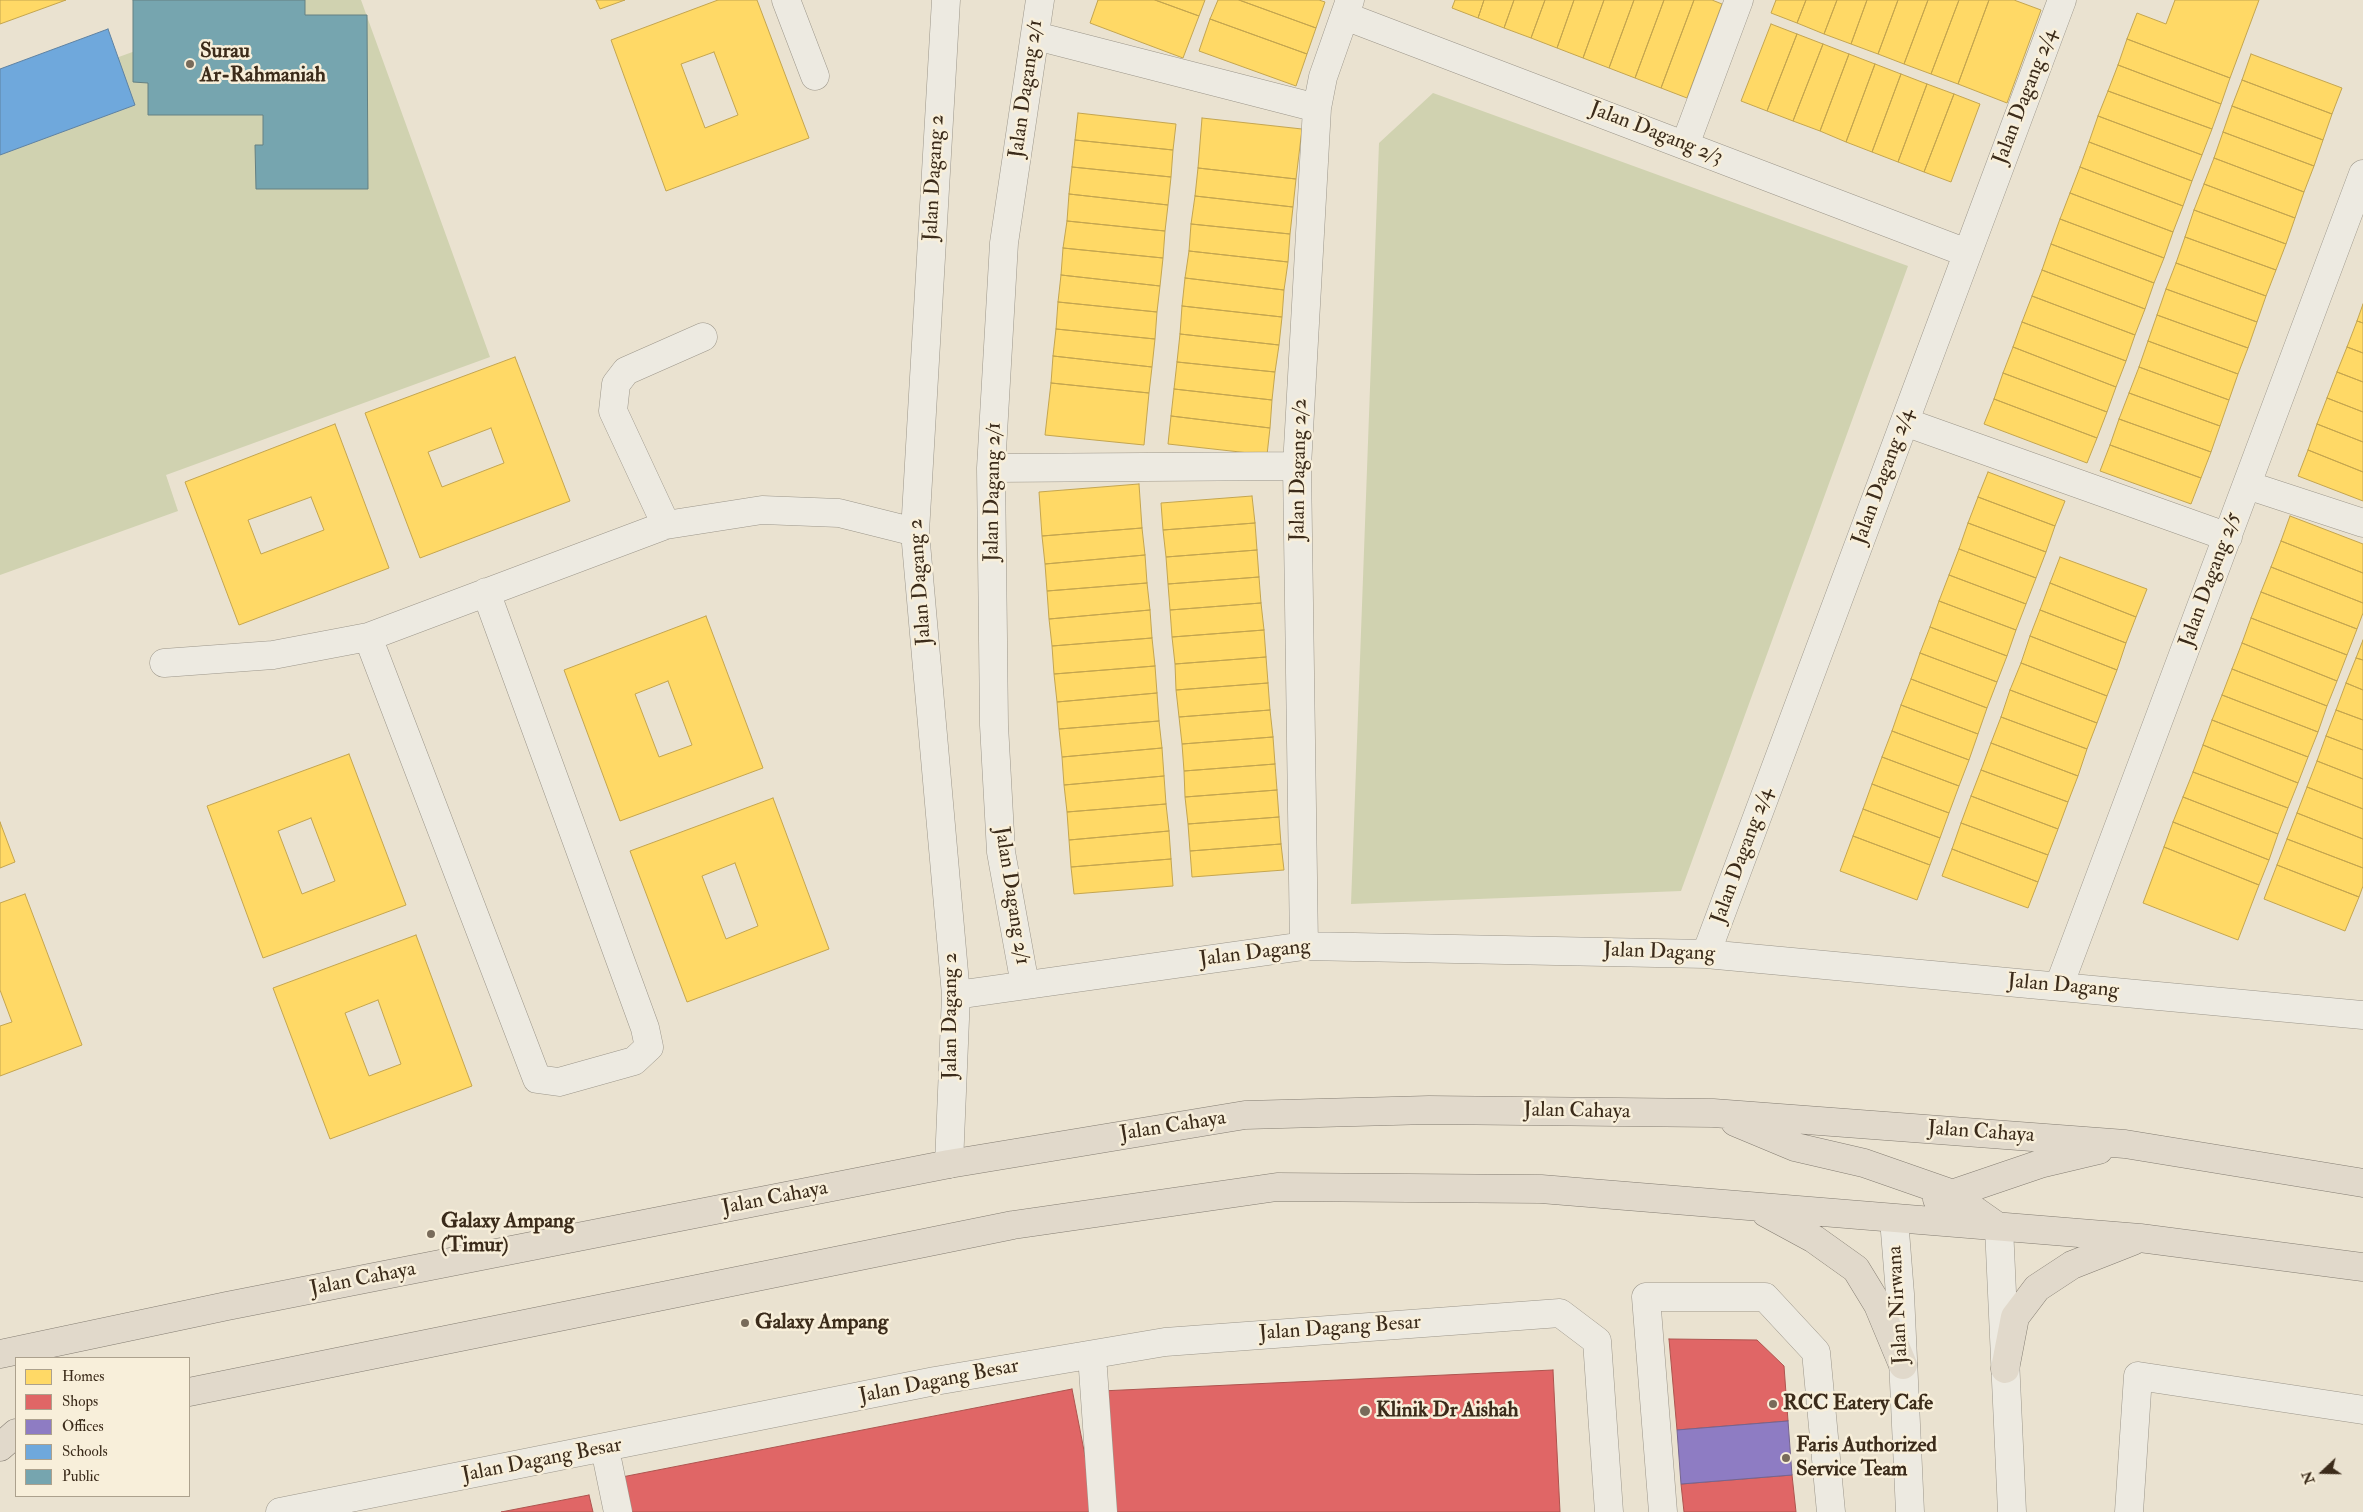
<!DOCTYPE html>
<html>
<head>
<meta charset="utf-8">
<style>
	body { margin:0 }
	#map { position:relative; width:2363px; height:1512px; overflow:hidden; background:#eae2d0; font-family:"IM FELL Double Pica",serif }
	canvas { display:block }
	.legend { position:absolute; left:15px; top:1357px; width:175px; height:140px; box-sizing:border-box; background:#f8efda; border:1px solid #aca18d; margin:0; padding:6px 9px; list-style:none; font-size:15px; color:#3b2b1a }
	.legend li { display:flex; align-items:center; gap:10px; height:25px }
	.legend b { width:25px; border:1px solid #aca18d }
	.north { position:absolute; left:2298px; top:1447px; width:50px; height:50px; -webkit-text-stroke:4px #f8efda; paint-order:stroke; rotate:249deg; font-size:14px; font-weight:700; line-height:20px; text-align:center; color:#3b2b1a }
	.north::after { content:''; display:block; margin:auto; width:18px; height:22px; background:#3b2b1a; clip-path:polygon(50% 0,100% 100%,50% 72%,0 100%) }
</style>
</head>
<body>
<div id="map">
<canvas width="2363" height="1512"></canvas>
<ul class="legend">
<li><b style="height:14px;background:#ffd966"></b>Homes</li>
<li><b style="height:14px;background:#e06666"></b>Shops</li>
<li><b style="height:14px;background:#8e7cc3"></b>Offices</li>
<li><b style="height:14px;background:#6fa8dc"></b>Schools</li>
<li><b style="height:14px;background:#76a5af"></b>Public</li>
</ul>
<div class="north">N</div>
</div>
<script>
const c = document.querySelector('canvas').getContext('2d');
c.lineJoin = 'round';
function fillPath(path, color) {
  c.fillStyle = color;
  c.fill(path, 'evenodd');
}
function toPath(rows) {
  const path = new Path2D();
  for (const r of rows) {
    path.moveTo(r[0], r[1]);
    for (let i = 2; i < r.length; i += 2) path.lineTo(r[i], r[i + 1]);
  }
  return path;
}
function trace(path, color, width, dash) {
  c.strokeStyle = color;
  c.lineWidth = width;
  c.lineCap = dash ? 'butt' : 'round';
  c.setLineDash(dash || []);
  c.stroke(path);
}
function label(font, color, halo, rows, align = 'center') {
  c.font = font + ' "IM FELL Double Pica",serif';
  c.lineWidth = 5;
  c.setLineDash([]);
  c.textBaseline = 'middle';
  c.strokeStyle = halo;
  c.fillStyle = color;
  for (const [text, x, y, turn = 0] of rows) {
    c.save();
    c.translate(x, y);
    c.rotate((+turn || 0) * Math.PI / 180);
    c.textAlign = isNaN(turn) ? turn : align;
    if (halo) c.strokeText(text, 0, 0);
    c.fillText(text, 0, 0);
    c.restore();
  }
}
fillPath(toPath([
	[276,0,361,0,490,357,166,475,178,511,0,575,0,100],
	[1433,93,1908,266,1681,891,1351,904,1379,143]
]), '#d0d2b0');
const homes = toPath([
	[0,0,66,0,0,24,0,0],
	[596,0,625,0,600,9,596,0],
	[718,0,757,0,809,138,666,191,611,40,718,0],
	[714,52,738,115,705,128,681,64,714,52],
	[1098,0,1155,0,1199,16,1183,58,1090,23,1098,0],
	[1155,0,1205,0,1199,16,1155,0],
	[1218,0,1239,0,1316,28,1307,54,1210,19,1218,0],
	[1239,0,1319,0,1325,2,1316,28,1239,0],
	[1455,0,1484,0,1478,18,1452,8,1455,0],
	[1484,0,1514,0,1504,28,1478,18,1484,0],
	[1514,0,1545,0,1531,38,1504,28,1514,0],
	[1545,0,1574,0,1557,48,1531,38,1545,0],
	[1574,0,1604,0,1583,58,1557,48,1574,0],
	[1604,0,1634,0,1609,68,1583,58,1604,0],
	[1634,0,1664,0,1635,78,1609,68,1634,0],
	[1664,0,1694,0,1661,88,1635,78,1664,0],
	[1694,0,1712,0,1722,4,1687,98,1661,88,1694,0],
	[1776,0,1806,0,1797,23,1771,13,1776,0],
	[1806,0,1837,0,1824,34,1797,23,1806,0],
	[1837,0,1867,0,1851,44,1824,34,1837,0],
	[1867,0,1898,0,1878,54,1851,44,1867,0],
	[1898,0,1928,0,1904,64,1878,54,1898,0],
	[1928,0,1959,0,1931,74,1904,64,1928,0],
	[1959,0,1989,0,1958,84,1931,74,1959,0],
	[1989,0,2014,0,2041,10,2007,103,1958,84,1989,0],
	[2175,0,2259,0,2230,78,2127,39,2137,13,2166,24,2175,0],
	[1210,19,1307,54,1296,86,1199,51,1210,19],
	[1771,24,1797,34,1767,111,1741,101,1771,24],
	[1797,34,1823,44,1793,121,1767,111,1797,34],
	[2127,39,2230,78,2221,104,2118,65,2127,39],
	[1823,44,1849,54,1820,131,1793,121,1823,44],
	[1849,54,1875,64,1846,142,1820,131,1849,54],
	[2251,54,2342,88,2332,114,2242,80,2251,54],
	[1875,64,1901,74,1872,152,1846,142,1875,64],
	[2118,65,2221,104,2212,129,2108,91,2118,65],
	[1901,74,1927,84,1898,162,1872,152,1901,74],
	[2242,80,2332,114,2323,140,2232,106,2242,80],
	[1927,84,1954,94,1924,172,1898,162,1927,84],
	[2108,91,2212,129,2202,155,2098,116,2108,91],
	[1954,94,1980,104,1951,182,1924,172,1954,94],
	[2232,106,2323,140,2314,166,2223,132,2232,106],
	[1078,113,1176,124,1173,150,1075,140,1078,113],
	[2098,116,2202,155,2192,181,2089,142,2098,116],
	[1202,118,1302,129,1296,179,1198,168,1202,118],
	[2223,132,2314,166,2304,192,2214,158,2223,132],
	[1075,140,1173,150,1171,177,1072,167,1075,140],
	[2089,142,2192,181,2183,206,2080,167,2089,142],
	[2214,158,2304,192,2295,218,2204,184,2214,158],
	[1072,167,1171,177,1168,205,1069,194,1072,167],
	[2080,167,2183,206,2173,232,2070,193,2080,167],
	[1198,168,1296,179,1293,207,1195,196,1198,168],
	[2204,184,2295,218,2286,244,2194,210,2204,184],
	[2070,193,2173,232,2164,258,2060,219,2070,193],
	[1069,194,1168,205,1165,231,1067,221,1069,194],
	[1195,196,1293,207,1290,234,1191,224,1195,196],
	[2194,210,2286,244,2276,270,2185,237,2194,210],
	[2060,219,2164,258,2154,283,2051,244,2060,219],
	[1067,221,1165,231,1163,258,1063,248,1067,221],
	[1191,224,1290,234,1288,262,1189,251,1191,224],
	[2185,237,2276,270,2266,296,2176,263,2185,237],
	[2051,244,2154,283,2145,309,2042,270,2051,244],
	[1063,248,1163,258,1160,286,1061,275,1063,248],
	[1189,251,1288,262,1284,290,1185,278,1189,251],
	[2176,263,2266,296,2257,322,2166,289,2176,263],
	[2042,270,2145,309,2135,335,2032,296,2042,270],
	[1061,275,1160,286,1157,312,1058,302,1061,275],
	[1185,278,1284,290,1282,317,1182,306,1185,278],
	[2166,289,2257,322,2248,348,2157,315,2166,289],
	[2032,296,2135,335,2126,361,2022,322,2032,296],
	[1058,302,1157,312,1155,339,1056,329,1058,302],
	[2363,304,2363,323,2357,321,2363,304],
	[1182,306,1282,317,1279,345,1180,334,1182,306],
	[2157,315,2248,348,2238,374,2148,341,2157,315],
	[2357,321,2363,323,2363,353,2347,347,2357,321],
	[2022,322,2126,361,2116,387,2013,347,2022,322],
	[1056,329,1155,339,1152,367,1053,356,1056,329],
	[1180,334,1279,345,1275,372,1177,362,1180,334],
	[2148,341,2238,374,2229,400,2139,367,2148,341],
	[2013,347,2116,387,2107,412,2003,373,2013,347],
	[2347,347,2363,353,2363,382,2337,372,2347,347],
	[1053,356,1152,367,1149,393,1051,383,1053,356],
	[515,357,570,501,420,558,365,413,515,357],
	[491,428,504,463,442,487,428,452,491,428],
	[1177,362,1275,372,1272,400,1174,389,1177,362],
	[2139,367,2229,400,2220,426,2129,393,2139,367],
	[2337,372,2363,382,2363,412,2327,398,2337,372],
	[2003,373,2107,412,2097,438,1994,399,2003,373],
	[1051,383,1149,393,1144,445,1045,435,1051,383],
	[1174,389,1272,400,1270,428,1171,416,1174,389],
	[2129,393,2220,426,2211,452,2119,419,2129,393],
	[2327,398,2363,412,2363,442,2317,424,2327,398],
	[1994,399,2097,438,2087,463,1984,424,1994,399],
	[1171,416,1270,428,1267,455,1168,444,1171,416],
	[2119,419,2211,452,2201,478,2110,445,2119,419],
	[335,424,389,568,239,625,185,482,335,424],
	[311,497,324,530,261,554,248,520,311,497],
	[2317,424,2363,442,2363,472,2308,450,2317,424],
	[2110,445,2201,478,2191,504,2100,471,2110,445],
	[2308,450,2363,472,2363,501,2298,476,2308,450],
	[1988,472,2065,501,2055,526,1978,497,1988,472],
	[1139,484,1142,528,1042,536,1039,492,1139,484],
	[1252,496,1255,523,1163,530,1161,503,1252,496],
	[1978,497,2055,526,2046,552,1968,523,1978,497],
	[2290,516,2363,544,2363,573,2281,541,2290,516],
	[1255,523,1257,550,1166,557,1163,530,1255,523],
	[1968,523,2046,552,2036,578,1959,549,1968,523],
	[1142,528,1145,555,1045,564,1042,536,1142,528],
	[2281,541,2363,573,2363,603,2271,567,2281,541],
	[1959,549,2036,578,2026,604,1949,575,1959,549],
	[1257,550,1259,577,1168,584,1166,557,1257,550],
	[1145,555,1147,583,1047,591,1045,564,1145,555],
	[2060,557,2147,589,2136,617,2050,583,2060,557],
	[2271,567,2363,603,2363,613,2357,629,2261,592,2271,567],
	[1949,575,2026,604,2016,630,1939,601,1949,575],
	[1259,577,1261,603,1170,610,1168,584,1259,577],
	[1147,583,1150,610,1049,619,1047,591,1147,583],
	[2050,583,2136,617,2126,643,2040,610,2050,583],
	[2261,592,2357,629,2347,655,2251,618,2261,592],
	[1939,601,2016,630,2007,656,1930,627,1939,601],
	[1261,603,1264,630,1172,637,1170,610,1261,603],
	[1150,610,1152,638,1052,646,1049,619,1150,610],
	[2040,610,2126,643,2117,670,2030,636,2040,610],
	[706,616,763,768,620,821,564,670,706,616],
	[668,681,692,745,659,757,635,694,668,681],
	[2251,618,2347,655,2337,681,2242,643,2251,618],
	[1930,627,2007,656,1997,682,1920,653,1930,627],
	[1264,630,1266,657,1175,664,1172,637,1264,630],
	[2030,636,2117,670,2107,696,2021,663,2030,636],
	[1152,638,1155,666,1054,674,1052,646,1152,638],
	[2363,640,2363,660,2356,658,2363,640],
	[2242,643,2337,681,2327,706,2232,669,2242,643],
	[1920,653,1997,682,1987,708,1911,679,1920,653],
	[1266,657,1268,683,1176,690,1175,664,1266,657],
	[2356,658,2363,660,2363,690,2346,683,2356,658],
	[2021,663,2107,696,2097,723,2010,690,2021,663],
	[1155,666,1157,693,1057,702,1054,674,1155,666],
	[2232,669,2327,706,2318,732,2222,695,2232,669],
	[1911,679,1987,708,1978,734,1901,705,1911,679],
	[1268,683,1270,710,1179,717,1176,690,1268,683],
	[2346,683,2363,690,2363,720,2336,710,2346,683],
	[2010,690,2097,723,2087,749,2001,717,2010,690],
	[1157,693,1159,721,1059,729,1057,702,1157,693],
	[2222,695,2318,732,2308,757,2212,720,2222,695],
	[1901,705,1978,734,1969,760,1892,731,1901,705],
	[1270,710,1273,737,1182,744,1179,717,1270,710],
	[2336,710,2363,720,2363,750,2326,736,2336,710],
	[2001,717,2087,749,2078,776,1991,743,2001,717],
	[2212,720,2308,757,2298,783,2203,745,2212,720],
	[1159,721,1162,748,1062,757,1059,729,1159,721],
	[1892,731,1969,760,1959,786,1882,757,1892,731],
	[2326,736,2363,750,2363,779,2317,761,2326,736],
	[1273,737,1275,764,1184,771,1182,744,1273,737],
	[1991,743,2078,776,2068,802,1981,770,1991,743],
	[2203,745,2298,783,2288,808,2193,772,2203,745],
	[1162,748,1164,776,1064,785,1062,757,1162,748],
	[349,754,406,905,263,958,207,806,349,754],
	[311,818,335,881,302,894,278,831,311,818],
	[1882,757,1959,786,1949,813,1872,784,1882,757],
	[2317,761,2363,779,2363,809,2307,787,2317,761],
	[1275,764,1277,790,1185,797,1184,771,1275,764],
	[1981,770,2068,802,2058,829,1971,796,1981,770],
	[2193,772,2288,808,2278,834,2183,797,2193,772],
	[1164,776,1166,804,1067,812,1064,785,1164,776],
	[1872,784,1949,813,1940,838,1863,809,1872,784],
	[2307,787,2363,809,2363,839,2297,813,2307,787],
	[1277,790,1279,817,1188,824,1185,797,1277,790],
	[1971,796,2058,829,2048,855,1961,823,1971,796],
	[2183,797,2278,834,2269,860,2173,822,2183,797],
	[773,798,829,949,687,1002,630,851,773,798],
	[735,863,758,926,726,939,702,876,735,863],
	[1166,804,1169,831,1069,840,1067,812,1166,804],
	[1863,809,1940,838,1930,865,1853,836,1863,809],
	[2297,813,2363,839,2363,868,2287,839,2297,813],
	[1279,817,1281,844,1190,851,1188,824,1279,817],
	[0,822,15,862,0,868,0,822],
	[2173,822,2269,860,2259,885,2164,847,2173,822],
	[1961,823,2048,855,2038,882,1952,849,1961,823],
	[1169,831,1171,859,1071,867,1069,840,1169,831],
	[1853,836,1930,865,1917,900,1840,871,1853,836],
	[2287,839,2363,868,2363,886,2359,897,2277,865,2287,839],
	[1281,844,1284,870,1192,877,1190,851,1281,844],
	[2164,847,2259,885,2238,940,2143,903,2164,847],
	[1952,849,2038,882,2028,908,1942,876,1952,849],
	[1171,859,1173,886,1074,894,1071,867,1171,859],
	[2277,865,2359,897,2345,931,2264,899,2277,865],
	[25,894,82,1045,0,1076,0,1026,12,1022,0,990,0,903,25,894],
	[416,935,472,1086,330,1139,273,988,416,935],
	[378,1000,401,1064,369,1076,345,1013,378,1000]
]);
fillPath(homes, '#ffd966');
trace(homes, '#c4a54f', 1);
const shops = toPath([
	[1669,1339,1757,1340,1784,1366,1788,1421,1677,1430,1669,1339],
	[1553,1370,1560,1512,1107,1512,1101,1391,1553,1370],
	[1072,1389,1096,1512,628,1512,622,1477,1072,1389],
	[1792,1475,1796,1512,1684,1512,1681,1484,1792,1475],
	[589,1495,593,1512,501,1512,589,1495]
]);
fillPath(shops, '#e06666');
trace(shops, '#ae544f', 1);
const offices = toPath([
	[1788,1421,1792,1475,1681,1484,1677,1430,1788,1421]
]);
fillPath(offices, '#8e7cc3');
trace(offices, '#756490', 1);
const schools = toPath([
	[108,29,135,105,0,155,0,69,108,29]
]);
fillPath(schools, '#6fa8dc');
trace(schools, '#5f82a2', 1);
const public = toPath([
	[133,0,305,0,305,15,367,15,368,189,256,189,255,145,263,145,263,115,148,115,148,83,133,82,133,0]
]);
fillPath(public, '#76a5af');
trace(public, '#648082', 1);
const minor = toPath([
	[786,0,815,76],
	[946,0,915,532,956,995,949,1164],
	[1345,16,1967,253],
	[1036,36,1317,108],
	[1685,145,1739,0],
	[1905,422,2228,537],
	[991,468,1297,466],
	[2247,485,2363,523],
	[666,525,613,411,616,384,626,371,703,337],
	[368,637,537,1079,559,1082,634,1061,649,1047,645,1028,486,592],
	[164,663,273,655,368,637,666,525,762,510,839,513,915,532],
	[1304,946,1297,466,1317,108,1323,77,1350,0],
	[1706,954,2062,0],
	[1025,985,1001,852,994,725,991,468,1004,243,1040,0],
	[2059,986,2363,174],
	[956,995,1304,946,1706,954,2363,1015],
	[1894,1219,1900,1294,1910,1512],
	[1999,1227,2012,1512],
	[1092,1355,1103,1512],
	[605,1449,618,1512],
	[280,1512,935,1381,1165,1342,1560,1313,1597,1341,1609,1512],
	[1663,1512,1646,1297,1765,1297,1816,1352,1831,1512],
	[2129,1512,2138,1376,2363,1410]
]);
const major = toPath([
	[1735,1122,1795,1147,1864,1163,1950,1193,1997,1226],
	[1937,1199,2040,1164,2099,1150],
	[1766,1213,1814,1239,1856,1269,1878,1305,1903,1365],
	[0,1354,227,1306,949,1164,1245,1115,1429,1110,1713,1113,2125,1144,2363,1183],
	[2005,1369,2015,1317,2037,1288,2072,1265,2133,1241],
	[189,1392,1013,1225,1277,1187,1541,1189,2140,1238,2363,1267],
	[0,1447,16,1433]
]);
trace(minor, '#9c968a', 29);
trace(major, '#847d72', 29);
trace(minor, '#edeae1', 28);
trace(major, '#e1d9cb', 28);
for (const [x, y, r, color] of [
	[190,64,5,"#786b5a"],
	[431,1234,5,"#786b5a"],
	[745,1323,5,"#786b5a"],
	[1773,1404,5,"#786b5a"],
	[1365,1411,6,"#786b5a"],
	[1786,1458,5,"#786b5a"]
]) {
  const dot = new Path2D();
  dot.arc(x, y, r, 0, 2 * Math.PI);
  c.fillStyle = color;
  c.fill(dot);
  trace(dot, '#f8efda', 2);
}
label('bold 21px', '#3b2b1a', '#f8efda', [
	["Surau",200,52],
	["Ar-Rahmaniah",200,76],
	["Galaxy Ampang",441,1222],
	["(Timur)",441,1246],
	["Galaxy Ampang",755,1323],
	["RCC Eatery Cafe",1783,1404],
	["Klinik Dr Aishah",1376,1411],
	["Faris Authorized",1796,1446],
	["Service Team",1796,1470]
], 'left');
label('21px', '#3b2b1a', '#f8efda', [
	["Jalan Dagang 2/1",1027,89,-82],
	["Jalan Dagang 2/4",2026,97,-69],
	["Jalan Dagang 2/3",1656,134,21],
	["Jalan Dagang 2",935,178,-87],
	["Jalan Dagang 2/2",1300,470,-89],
	["Jalan Dagang 2/4",1884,477,-70],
	["Jalan Dagang 2/1",994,492,-89],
	["Jalan Dagang 2/5",2211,580,-70],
	["Jalan Dagang 2",921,582,-94],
	["Jalan Dagang 2/4",1743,856,-70],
	["Jalan Dagang 2/1",1011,896,81],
	["Jalan Dagang",1659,953,2],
	["Jalan Dagang",1255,954,-7],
	["Jalan Dagang",2063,987,5],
	["Jalan Dagang 2",951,1016,-90],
	["Jalan Cahaya",1577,1112,1],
	["Jalan Cahaya",1173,1127,-9],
	["Jalan Cahaya",1981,1133,4],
	["Jalan Cahaya",775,1199,-11],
	["Jalan Cahaya",363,1280,-11],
	["Jalan Nirwana",1899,1305,-93],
	["Jalan Dagang Besar",1340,1329,-4],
	["Jalan Dagang Besar",939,1382,-11],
	["Jalan Dagang Besar",542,1461,-11]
]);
</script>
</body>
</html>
